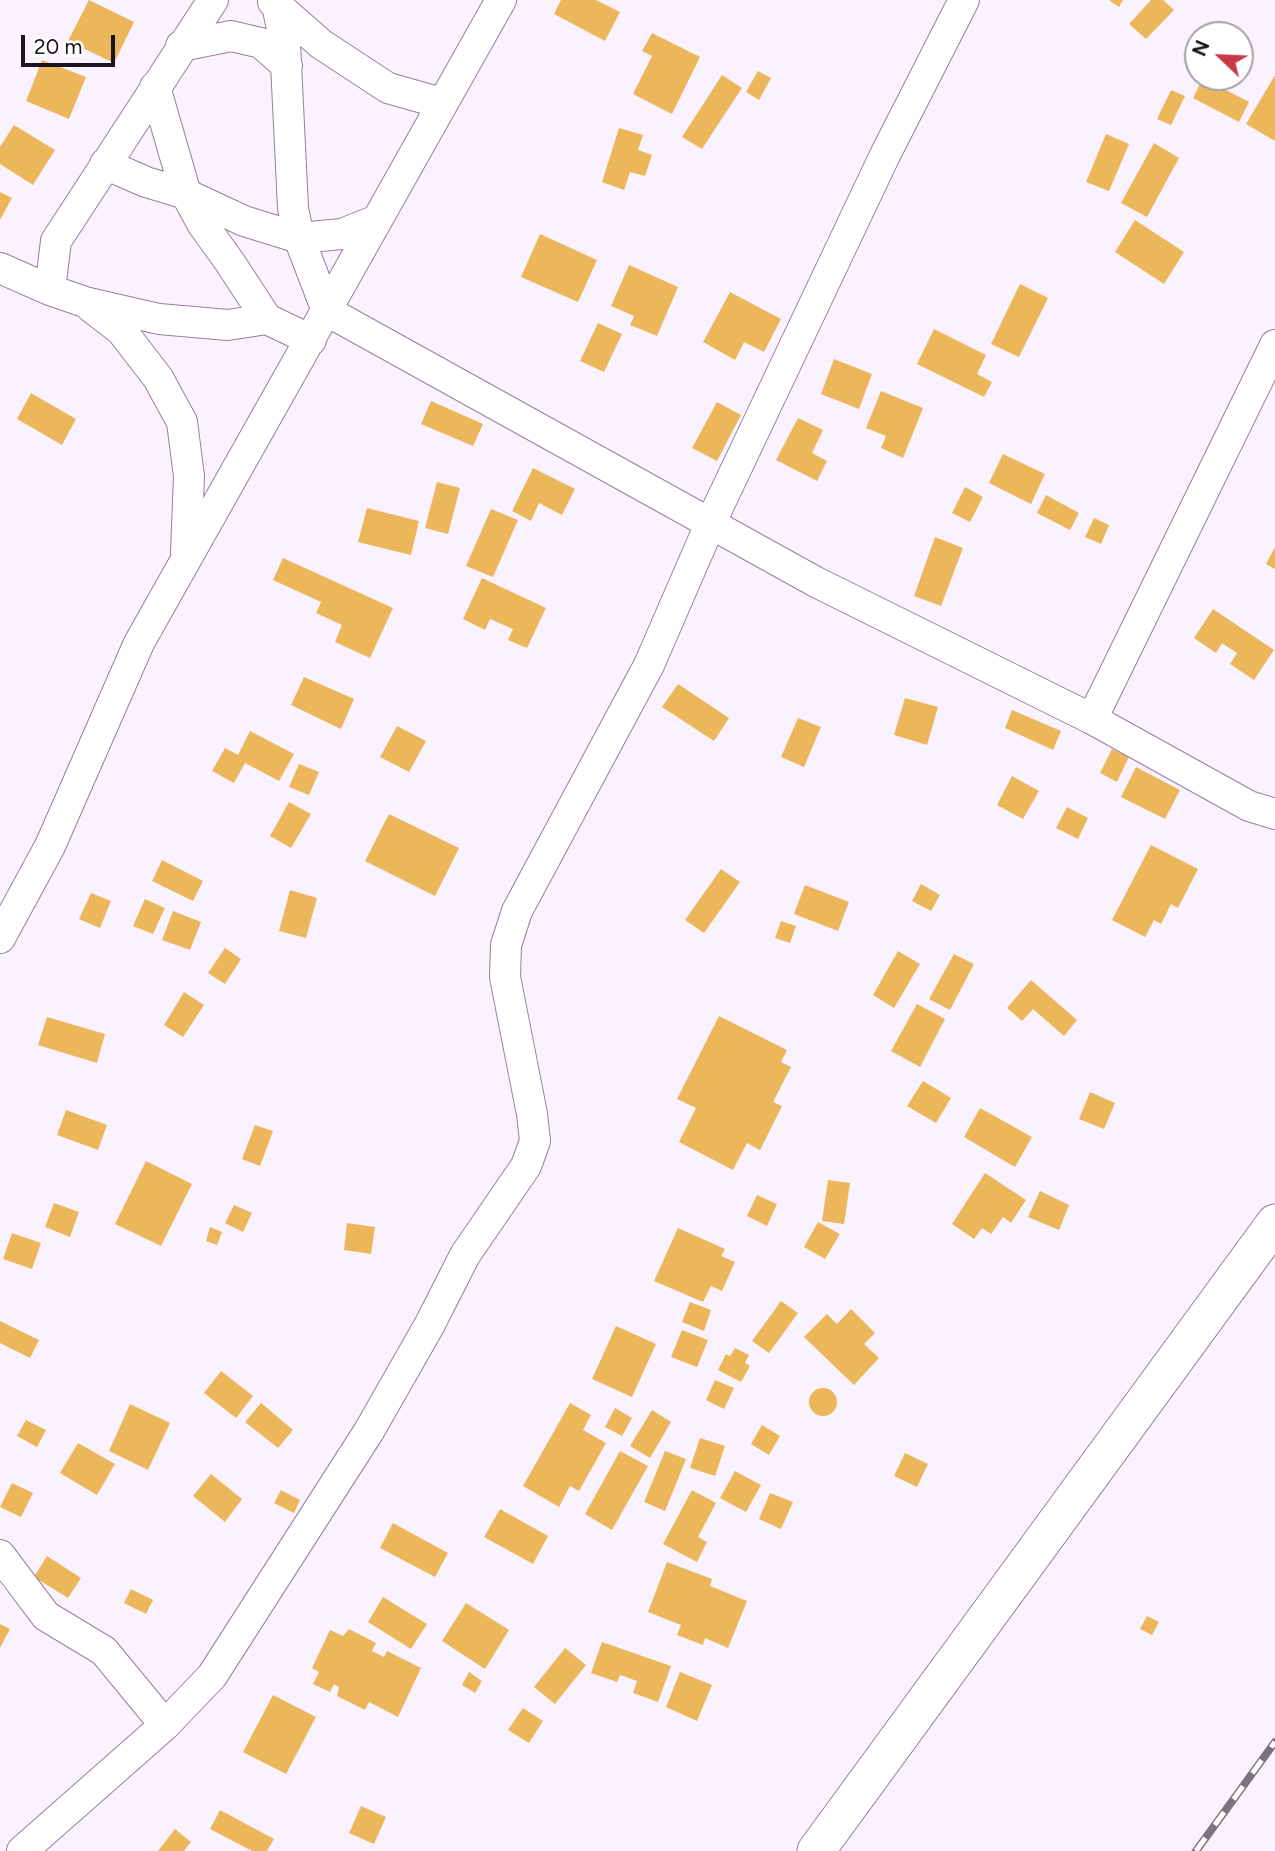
<!DOCTYPE html>
<html>
<head>
<meta charset="utf-8">
<style>
	body { margin:0 }
	#map { position:relative; width:1275px; height:1851px; overflow:hidden; background:#fbf2ff; font-family:Figtree,sans-serif }
	canvas { display:block }
	.north { position:absolute; left:1184px; top:21px; width:70px; height:70px; box-sizing:border-box; background:#fff; border:2px solid #a4a1a5; border-radius:50%; rotate:293deg; font-size:19px; font-weight:700; line-height:28px; text-align:center; color:#1b131d }
	.north::after { content:''; display:block; margin:auto; width:24px; height:32px; background:#c9394a; clip-path:polygon(50% 0,100% 100%,50% 72%,0 100%) }
	.scale { position:absolute; left:21px; top:35px; width:94px; height:32px; box-sizing:border-box; border:4px solid #1b131d; border-top:0; padding-left:9px; font-size:21px; line-height:24px; white-space:nowrap; color:#1b131d; -webkit-text-stroke:5px #fff; paint-order:stroke }
</style>
</head>
<body>
<div id="map">
<canvas width="1275" height="1851"></canvas>
<div class="north">N</div>
<div class="scale">20 m</div>
</div>
<script>
const c = document.querySelector('canvas').getContext('2d');
c.lineJoin = 'round';
function fillPath(path, color) {
  c.fillStyle = color;
  c.fill(path, 'evenodd');
}
function toPath(rows) {
  const path = new Path2D();
  for (const r of rows) {
    if (r.length === 3) {
      path.moveTo(r[0] + r[2], r[1]);
      path.arc(r[0], r[1], r[2], 0, 2 * Math.PI);
      continue;
    }
    path.moveTo(r[0], r[1]);
    for (let i = 2; i < r.length; i += 2) path.lineTo(r[i], r[i + 1]);
  }
  return path;
}
function trace(path, color, width, dash) {
  c.strokeStyle = color;
  c.lineWidth = width;
  c.lineCap = dash ? 'butt' : 'round';
  c.setLineDash(dash || []);
  c.stroke(path);
}
fillPath(toPath([
	[89,0,134,22,114,63,68,41],
	[561,0,596,0,620,12,605,41,554,14],
	[1109,0,1123,0,1119,7],
	[1151,0,1163,0,1174,10,1146,39,1129,24],
	[652,33,700,57,672,114,633,94,652,56,642,51],
	[1240,39,1251,47,1240,63],
	[42,60,86,77,69,119,26,101],
	[758,71,771,78,759,100,746,92],
	[722,75,742,88,702,149,682,137],
	[1275,75,1275,141,1246,124],
	[1203,78,1249,102,1239,122,1193,98],
	[1171,90,1185,96,1171,125,1157,119],
	[14,125,55,150,33,185,0,164,0,147],
	[619,128,643,135,638,150,652,155,645,176,630,172,624,190,602,182],
	[1106,134,1129,144,1109,191,1086,182],
	[1154,143,1179,158,1147,217,1121,203],
	[0,192,12,198,0,220],
	[1135,220,1184,252,1164,284,1115,252],
	[540,234,597,260,578,302,521,277],
	[629,265,678,287,657,336,630,325,634,316,611,306],
	[1020,284,1048,298,1019,357,991,344],
	[730,292,781,319,764,352,744,342,735,360,703,342],
	[598,323,622,334,604,372,580,361],
	[934,329,986,355,977,374,992,382,984,397,917,364],
	[834,359,872,374,859,409,821,394],
	[881,391,923,408,903,458,881,448,886,436,866,428],
	[31,393,76,419,62,445,17,419],
	[431,401,483,424,473,446,421,424],
	[717,402,741,415,717,461,692,448],
	[798,418,823,430,812,453,827,461,817,481,776,460],
	[1003,454,1045,474,1031,504,989,483],
	[533,468,575,489,562,515,539,503,531,521,512,511],
	[437,482,460,488,448,534,425,528],
	[965,487,983,497,970,522,952,513],
	[1046,495,1079,513,1070,530,1037,513],
	[367,508,419,521,411,555,358,542],
	[491,509,518,520,493,577,466,566],
	[1094,518,1109,525,1101,544,1085,537],
	[935,537,963,548,941,606,914,596],
	[1275,547,1275,569,1266,564],
	[283,558,393,608,370,658,335,642,342,625,316,613,321,602,273,580],
	[482,578,546,608,527,648,508,640,513,629,490,619,485,630,463,619],
	[1213,609,1274,650,1254,680,1230,664,1237,653,1222,643,1216,653,1194,638],
	[304,677,354,699,341,729,291,705],
	[678,684,729,718,714,741,662,707],
	[905,698,938,707,927,745,894,735],
	[1012,710,1061,731,1053,750,1005,728],
	[798,718,821,727,804,767,781,757],
	[397,726,426,741,409,772,380,757],
	[250,731,294,754,279,781,245,763,234,783,212,771,225,748,238,755],
	[1112,749,1129,757,1117,782,1100,773],
	[299,764,319,772,309,795,289,787],
	[1136,767,1180,790,1165,819,1121,797],
	[1012,776,1039,791,1023,819,997,805],
	[289,802,311,814,291,848,270,836],
	[1067,807,1088,818,1078,839,1056,828],
	[389,814,459,848,435,896,365,861],
	[1151,845,1198,869,1178,908,1171,904,1161,924,1154,920,1145,937,1112,920],
	[162,860,203,881,193,901,152,881],
	[721,869,740,882,704,933,685,920],
	[921,884,940,895,931,911,912,901],
	[805,885,849,902,838,931,794,914],
	[290,890,317,898,306,938,279,931],
	[91,893,111,901,100,928,79,919],
	[145,899,165,908,153,934,133,926],
	[173,911,201,922,190,950,162,940],
	[781,921,796,926,790,943,775,938],
	[225,948,241,959,225,984,208,973],
	[898,951,920,964,894,1008,873,995],
	[954,954,974,964,950,1010,929,999],
	[1031,980,1077,1020,1064,1036,1033,1009,1022,1021,1007,1008],
	[184,992,204,1005,183,1037,164,1025],
	[917,1004,945,1019,920,1067,891,1051],
	[719,1016,787,1050,781,1062,791,1067,773,1102,782,1106,760,1150,747,1143,733,1170,679,1142,696,1108,677,1099],
	[47,1017,105,1034,97,1063,38,1045],
	[923,1081,951,1098,936,1123,907,1106],
	[1090,1092,1115,1103,1104,1129,1079,1119],
	[980,1108,1032,1137,1015,1167,964,1137],
	[66,1110,107,1125,98,1150,57,1135],
	[255,1125,273,1131,260,1166,242,1159],
	[146,1161,192,1184,161,1246,115,1224],
	[985,1173,1026,1200,1011,1223,1003,1217,991,1234,982,1228,974,1239,952,1224],
	[828,1180,850,1183,844,1224,822,1221],
	[1040,1191,1069,1205,1059,1230,1028,1217],
	[757,1195,777,1204,767,1226,747,1216],
	[54,1203,79,1212,70,1237,45,1227],
	[234,1205,252,1213,243,1232,225,1223],
	[818,1222,840,1234,825,1259,804,1247],
	[347,1223,375,1227,371,1254,344,1250],
	[210,1227,222,1232,217,1245,206,1241],
	[678,1228,725,1249,721,1256,735,1262,722,1291,711,1286,703,1302,654,1281],
	[12,1233,41,1243,32,1269,3,1259],
	[781,1301,798,1313,769,1353,752,1341],
	[690,1302,711,1310,704,1331,682,1322],
	[851,1309,875,1333,864,1344,879,1358,854,1385,804,1337,827,1314,837,1324],
	[0,1321,39,1340,30,1358,0,1343],
	[616,1326,656,1344,632,1397,592,1379],
	[682,1330,708,1340,697,1367,671,1357],
	[735,1348,749,1355,745,1363,750,1366,741,1382,718,1370,726,1354,730,1356],
	[221,1371,253,1396,236,1418,204,1393],
	[715,1380,734,1388,724,1409,706,1400],
	[823,1402,14],
	[261,1403,293,1430,278,1448,245,1422],
	[570,1403,591,1415,583,1430,606,1443,579,1491,570,1486,559,1507,523,1486],
	[130,1404,170,1423,148,1470,109,1451],
	[615,1408,632,1418,622,1436,605,1427],
	[652,1410,671,1422,650,1458,630,1446],
	[26,1420,46,1430,37,1447,17,1436],
	[762,1425,780,1436,769,1455,751,1444],
	[700,1438,725,1446,715,1476,690,1468],
	[78,1443,115,1464,97,1495,60,1473],
	[620,1451,648,1466,612,1530,585,1514],
	[665,1451,686,1459,665,1511,644,1502],
	[905,1453,928,1464,917,1487,894,1476],
	[735,1471,761,1485,746,1512,720,1498],
	[211,1474,242,1499,225,1522,193,1496],
	[12,1483,33,1493,21,1517,0,1507],
	[281,1490,300,1500,294,1513,274,1503],
	[692,1490,716,1503,698,1537,707,1542,697,1562,663,1544],
	[770,1493,793,1502,781,1529,759,1519],
	[500,1509,548,1536,533,1564,484,1537],
	[393,1523,448,1553,435,1577,380,1548],
	[47,1556,81,1578,68,1598,34,1577],
	[667,1562,712,1579,710,1586,747,1601,728,1648,705,1638,703,1645,677,1635,681,1625,648,1612],
	[131,1589,153,1600,146,1614,124,1603],
	[383,1597,427,1624,411,1649,368,1622],
	[466,1603,509,1630,485,1669,442,1641],
	[1147,1616,1159,1622,1152,1635,1140,1629],
	[0,1624,10,1629,0,1648],
	[349,1629,376,1643,372,1651,384,1657,387,1651,421,1668,398,1717,369,1702,365,1710,337,1696,339,1687,334,1684,330,1692,313,1684,319,1672,312,1668,330,1630,343,1636],
	[602,1642,671,1666,658,1702,633,1693,637,1681,620,1675,617,1682,591,1673],
	[565,1648,586,1665,555,1704,534,1687],
	[469,1672,482,1681,475,1693,462,1685],
	[680,1672,712,1685,697,1721,666,1707],
	[273,1695,316,1717,286,1774,243,1752],
	[523,1708,543,1721,529,1743,508,1730],
	[361,1806,386,1817,374,1844,349,1833],
	[220,1810,274,1839,267,1851,252,1851,210,1829],
	[175,1829,191,1842,184,1851,158,1851]
]), '#ecb65b');
const minor = toPath([
	[276,0,285,43,293,208,299,238,327,311,816,582,1092,719,1249,806,1275,814],
	[273,2,321,44,388,88,441,103],
	[181,46,231,36,261,43,287,66],
	[155,87,186,194,203,225,229,261,267,319],
	[105,164,146,182,186,194,244,221,299,238,342,234,377,220],
	[0,268,50,290,85,302,159,319,228,325,267,319,311,340],
	[50,290,56,241,213,0],
	[91,307,121,330,158,378,182,422,189,476,186,552],
	[1092,719,1275,345],
	[0,938,50,846,139,643,501,0],
	[0,1555,46,1616,104,1651,165,1725],
	[22,1851,165,1725,212,1676,369,1431,430,1324,465,1255,526,1166,535,1141,532,1114,505,977,506,945,517,911,649,665,711,522,885,155,964,0]
]);
const tertiary = toPath([
	[816,1851,1275,1223]
]);
trace(minor, '#95809c', 32);
trace(tertiary, '#95809c', 39);
trace(minor, '#fff', 30);
trace(tertiary, '#fff', 37);
const rail = toPath([
	[1196,1851,1275,1742]
]);
trace(rail, '#7b737e', 8);
trace(rail, '#fff', 5, [16]);
</script>
</body>
</html>
